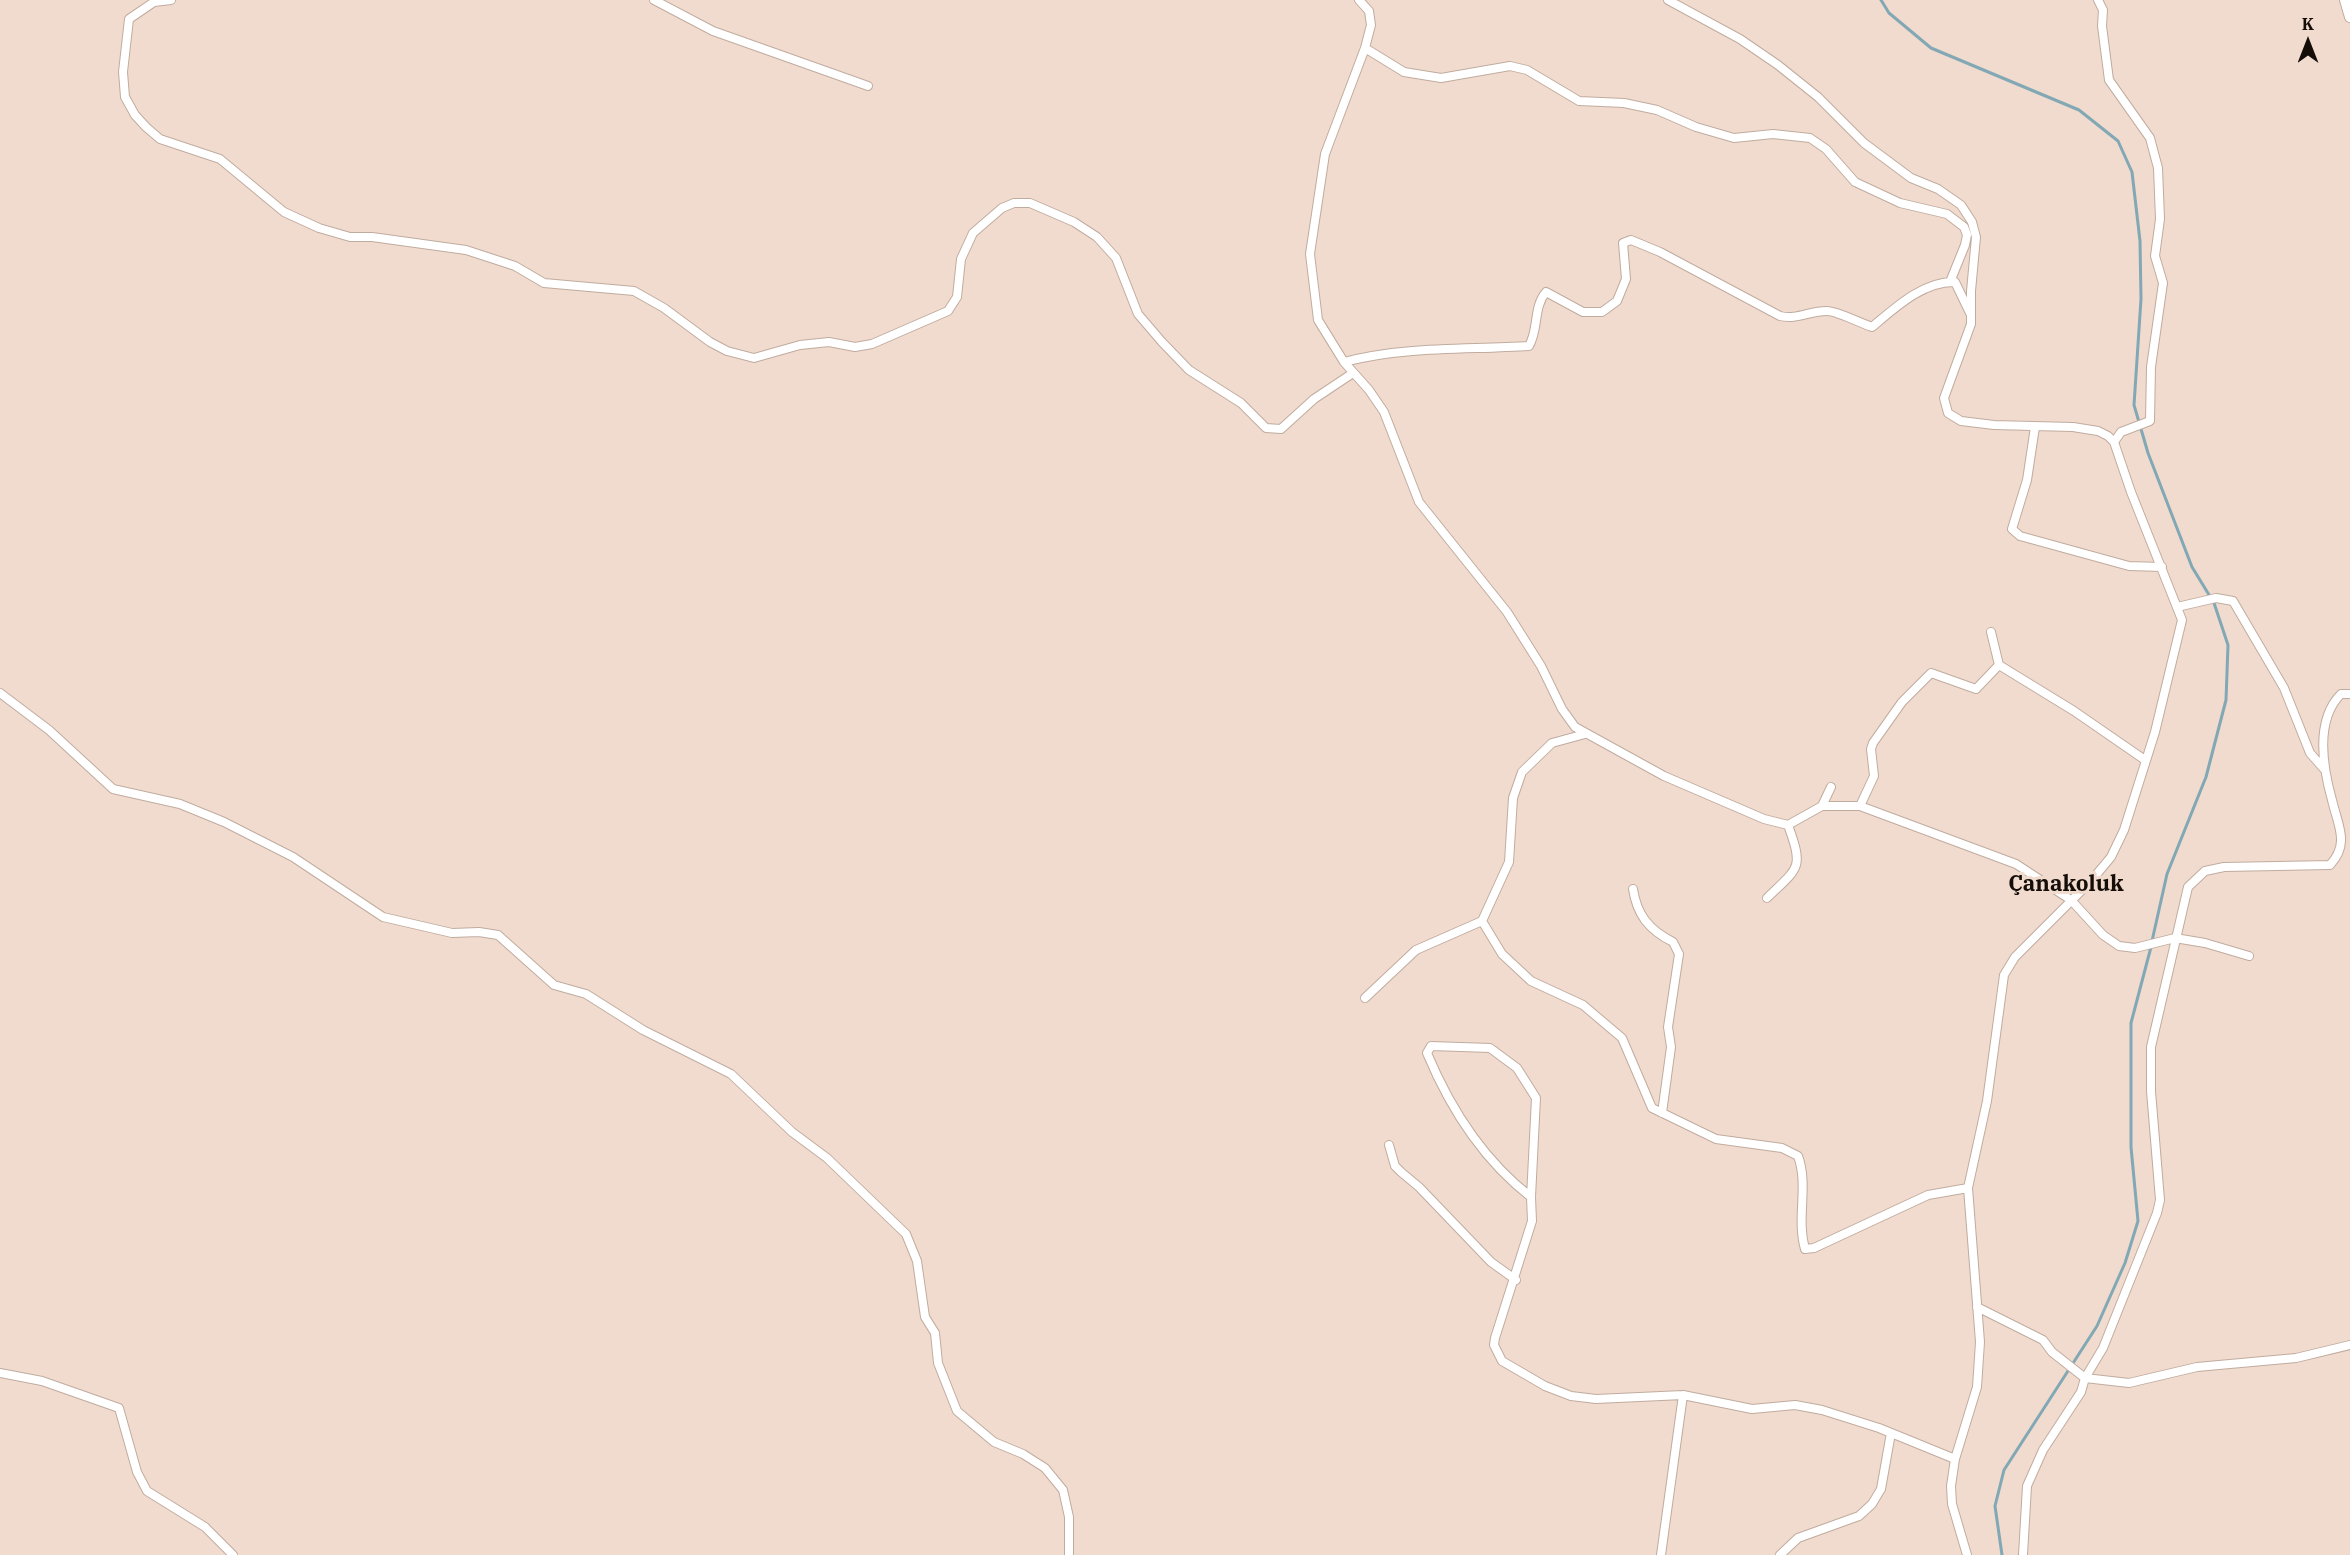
<!DOCTYPE html>
<html>
<head>
<meta charset="utf-8">
<style>
  body { margin:0 }
  #map { position:relative; width:2350px; height:1555px; overflow:hidden; background:#f1dbce; font-family:"IBM Plex Serif",serif }
  canvas { display:block }
  .north { position:absolute; left:2278px; top:12px; width:60px; height:60px; -webkit-text-stroke:4px #f1dbce; paint-order:stroke; rotate:0deg; font-size:16px; font-weight:700; line-height:24px; text-align:center; color:#140d08 }
  .north::after { content:''; display:block; margin:auto; width:21px; height:27px; background:#140d08; clip-path:polygon(50% 0,100% 100%,50% 72%,0 100%) }
</style>
</head>
<body>
<div id="map">
<canvas width="2350" height="1555"></canvas>
<div class="north">K</div>
</div>
<script>
const ctx = document.querySelector('canvas').getContext('2d');
ctx.lineJoin = 'round';
function stroke(path, color, width, dash) {
  ctx.strokeStyle = color;
  ctx.lineWidth = width;
  ctx.lineCap = dash ? 'butt' : 'round';
  ctx.setLineDash(dash || []);
  ctx.stroke(path);
}
function label(font, color, halo, rows, align = 'center') {
  ctx.font = font + ' "IBM Plex Serif",serif';
  ctx.lineWidth = 6;
  ctx.setLineDash([]);
  ctx.textBaseline = 'middle';
  ctx.strokeStyle = halo;
  ctx.fillStyle = color;
  for (const [text, x, y, turn = 0] of rows) {
    ctx.save();
    ctx.translate(x, y);
    ctx.rotate((+turn || 0) * Math.PI / 180);
    ctx.textAlign = isNaN(turn) ? turn : align;
    if (halo) ctx.strokeText(text, 0, 0);
    ctx.fillText(text, 0, 0);
    ctx.restore();
  }
}
const stream = new Path2D(`
  M1881,0L1889,13L1931,48L2079,110L2118,141L2132,172L2140,241L2141,299L2134,405L2148,453L2192,567L2214,603L2228,645L2226,700L2206,777L2167,874L2152,941
  M2002,1555L1995,1506L2004,1470L2097,1326L2125,1263L2138,1221L2131,1147V1023L2151,947`);
const minor = new Path2D(`
  M171,0L154,2L129,19L123,72L125,97L135,115L146,127L160,139L220,159L284,212L319,228L350,237H372L466,250L515,266L544,283L634,291L664,308L710,342L727,351L754,358L800,345L829,342L855,347L872,344L948,311L957,297L961,259L973,233L1002,208L1014,203H1030L1074,222L1097,237L1116,258L1138,314L1162,342L1189,370L1241,403L1266,428L1281,429L1314,399L1353,373
  M654,0L713,31L868,86
  M1359,0L1369,11L1371,25L1365,48L1325,154L1310,254L1318,320L1344,362L1369,390L1384,412L1419,502L1507,612L1541,666L1562,709L1575,727L1664,776L1764,819L1788,825L1822,806H1860L2016,864L2071,900L2103,935L2119,946L2135,948L2175,938L2205,943L2249,956
  M1668,0L1740,39L1778,65L1818,97L1864,143L1911,178L1938,189L1961,205L1972,222L1976,237L1971,291V324L1944,398L1948,413L1961,421L1994,425L2073,427L2098,431L2108,436L2114,442L2131,492L2182,620L2155,732L2124,830L2111,857L2091,881L2015,957L2004,975L1987,1101L1968,1188L1980,1342L1977,1387L1955,1459L1951,1486L1952,1504L1967,1555
  M2098,0L2103,10L2102,26L2109,80L2150,138L2158,168L2160,219L2155,256L2163,283L2151,367L2150,421L2121,432L2114,442
  M1365,48L1404,72L1441,78L1510,66L1527,70L1579,101L1624,103L1657,110L1696,127L1734,138L1773,134L1810,138L1826,149L1855,182L1900,203L1947,214L1964,227L1967,235L1965,245L1950,282
  M1344,362C1405,346 1467,350 1529,346C1539,329 1533,307 1546,292L1583,312H1602L1617,301L1626,279L1623,243L1631,240L1660,252L1780,316C1797,320 1809,311 1827,311C1837,311 1860,323 1872,327C1895,308 1923,281 1955,282L1970,313
  M2035,427L2027,480L2012,529L2020,536L2129,566L2162,567
  M2177,607L2216,598L2233,601L2284,688L2310,753L2325,770
  M1991,632L1999,665
  M0,693L49,730L113,789L180,804L224,822L293,857L383,917L452,933L479,932L498,935L554,985L586,994L643,1030L731,1074L792,1132L827,1158L906,1234L917,1261L925,1317L935,1333L938,1363L957,1411L994,1442L1023,1454L1045,1468L1063,1490L1069,1517V1555
  M1822,806L1831,787
  M1860,806L1874,776L1871,749L1873,743L1902,702L1931,673L1976,689L1999,665L2074,711L2145,760
  M1633,889C1637,915 1649,930 1673,942L1679,954L1668,1027L1671,1047L1662,1113
  M1767,898C1799,867 1804,869 1788,825
  M1482,921L1502,954L1531,981L1583,1005L1622,1038L1652,1108L1716,1139L1782,1148L1798,1156C1809,1186 1796,1218 1805,1249L1814,1248L1928,1195L1968,1188
  M1365,998L1416,950L1482,921L1509,862L1513,798L1522,772L1552,743L1585,734
  M1389,1145L1395,1166L1401,1172L1419,1187L1491,1262L1516,1280
  M1531,1197C1483,1160 1450,1108 1427,1053L1431,1046L1490,1048L1517,1068L1536,1098L1531,1197L1532,1221L1495,1338L1494,1345L1502,1361L1545,1386L1571,1396L1596,1399L1683,1395L1752,1409L1795,1405L1822,1410L1879,1428L1955,1459
  M1977,1307L2043,1340L2052,1352L2085,1378L2129,1383L2197,1367L2296,1358L2350,1345
  M0,1373L42,1381L119,1408L137,1472L147,1491L205,1527L233,1555
  M1661,1555L1683,1395
  M1780,1555L1798,1538L1859,1516L1872,1504L1881,1489L1891,1433
  M2023,1555L2027,1486L2043,1450L2081,1392L2085,1378L2103,1348L2157,1213L2160,1200L2151,1091V1047L2188,887L2205,871L2224,867L2330,865C2350,843 2338,826 2332,800C2323,768 2315,720 2341,694H2350`);
const tertiary = new Path2D(`
  M2345,0L2350,17`);
const quarterNames = [
  ["Çanakoluk",2066,885]
];
stroke(stream, '#81a8b4', 3);
stroke(minor, '#c0ac9f', 10);
stroke(tertiary, '#c0ac9f', 12);
stroke(minor, '#fff', 8);
stroke(tertiary, '#fff', 10);
label('bold 22px', '#140d08', '#f1dbce', quarterNames);
</script>
</body>
</html>
